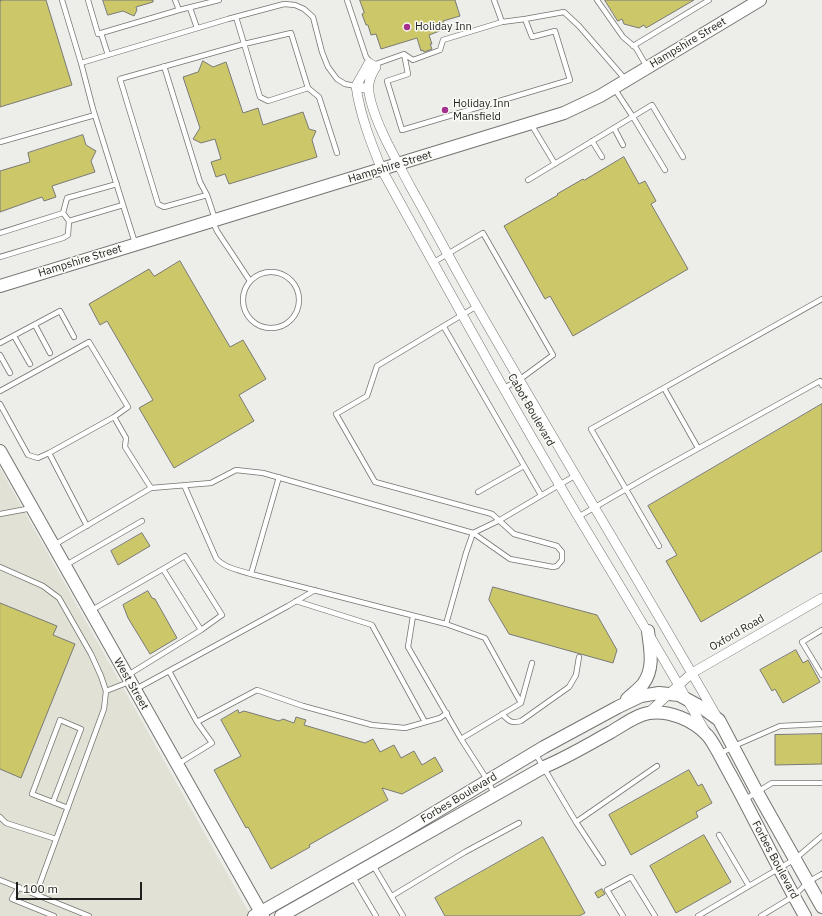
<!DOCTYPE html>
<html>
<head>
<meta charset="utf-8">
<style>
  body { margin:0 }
  #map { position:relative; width:822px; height:916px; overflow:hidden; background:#edede9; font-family:"IBM Plex Sans",sans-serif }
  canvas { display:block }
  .scale { position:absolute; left:16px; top:882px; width:126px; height:18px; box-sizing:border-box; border:2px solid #1f1f1d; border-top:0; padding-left:5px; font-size:12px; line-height:14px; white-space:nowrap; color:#1f1f1d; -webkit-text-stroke:3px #fafaf6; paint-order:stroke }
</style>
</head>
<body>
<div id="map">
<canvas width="822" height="916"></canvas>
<div class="scale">100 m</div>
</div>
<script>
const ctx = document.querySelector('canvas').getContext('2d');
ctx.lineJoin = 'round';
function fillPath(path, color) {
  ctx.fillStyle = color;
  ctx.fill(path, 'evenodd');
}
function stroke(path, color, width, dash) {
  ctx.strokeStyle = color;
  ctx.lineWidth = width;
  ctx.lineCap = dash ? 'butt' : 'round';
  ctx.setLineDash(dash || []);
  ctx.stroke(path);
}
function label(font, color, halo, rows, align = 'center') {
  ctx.font = font + ' "IBM Plex Sans",sans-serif';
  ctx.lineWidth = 3;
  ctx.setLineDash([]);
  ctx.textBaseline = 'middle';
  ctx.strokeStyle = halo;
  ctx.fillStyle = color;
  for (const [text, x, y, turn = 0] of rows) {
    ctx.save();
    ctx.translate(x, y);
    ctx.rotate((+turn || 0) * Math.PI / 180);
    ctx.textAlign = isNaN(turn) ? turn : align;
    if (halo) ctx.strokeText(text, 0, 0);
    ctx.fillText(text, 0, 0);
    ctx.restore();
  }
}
const built = new Path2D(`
  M0,468L251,916H0Z`);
const building = new Path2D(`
  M4,0H46L72,85L0,107V1Z
  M103,0H153V2L136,7L137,10L134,16L123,11L108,15Z
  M360,0H455L460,16L443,21L445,29L429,35L432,44H430L432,49L424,52L423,50L421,51L417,38L381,49L376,34L371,35L368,25H366L362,14L364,13Z
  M605,0H694L646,28L644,25L639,28L624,24L622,19L618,21Z
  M203,61L213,67L226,62L243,113L258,108L263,125L303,112L309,129L316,131L312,140L317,157L229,184L225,174L216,177L211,162L221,159L215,139L201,143L193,139L200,128L183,77L198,72Z
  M83,135L86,145L96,151L91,161L95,172L52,186L56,197L44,201L42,197L0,212V171L30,162L28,153Z
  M624,157L639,184L645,181L656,201L651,204L688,269L573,336L550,296L545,299L504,226L558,195L557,194L583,179L584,180Z
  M180,261L230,347L243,340L266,379L239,395L254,421L174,468L139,408L153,400L107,321L100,325L89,304L149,269L154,276Z
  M822,404V551L701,622L666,561L677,555L648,506Z
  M142,533L150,546L118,565L111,551Z
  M493,587L597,615L617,650L613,663L509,634L489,600Z
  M148,591L152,598L155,599L177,638L150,654L128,618L123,605Z
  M0,603L57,626L53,635L75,644L21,778L0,769Z
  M796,650L803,663L808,660L820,682L783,703L775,689L772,691L760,670Z
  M238,710L239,713L244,711L279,721L283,719L294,723L296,717L306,720L304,725L365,743L373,739L380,752L394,745L401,758L414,751L422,765L435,757L443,771L402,794L382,788L388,800L309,845L310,847L271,869L248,827L246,828L214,770L241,756L221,720Z
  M822,734V764L775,765V735Z
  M689,770L698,786L702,784L712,803L696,812L698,817L631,855L609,815Z
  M704,835L731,882L676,913L650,866Z
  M543,837L585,913L579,916H445L435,898Z
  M602,889L605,894L598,898L595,893Z`);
const service = new Path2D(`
  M62,0L81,63L93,109L135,243
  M88,0L98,34L179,10L219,0
  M175,0L179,10
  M347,0L366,57L373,65L404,54L413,60L440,50L443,40L502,22L525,19L564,12L579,26L625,79
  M494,0L502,22
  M597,0L623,37L636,48L647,67
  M190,8L197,28
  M236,17L260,97L268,101L308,88L319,97L337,153
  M101,33L108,55
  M633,46L709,0
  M404,54L408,74L387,81L402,130L570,80L555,31L532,37L525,19
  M81,63L228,19L284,4L295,5L304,9L313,17L322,52L328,67L337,79L345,84L356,86
  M164,66L200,182L207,195
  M614,88L633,117L665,170
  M531,124L555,164
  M614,128L623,145
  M592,141L602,157
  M0,142L95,115
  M528,180L652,105L683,157
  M63,213L67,198L117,184
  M215,219L207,195L164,207L158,204L120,79L244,44L291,33L308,88
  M213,222L217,231L250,281
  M0,233L63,213L69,221L123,205
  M0,257L63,238L68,235L69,221
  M434,262L483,233L553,355L519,380L504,388
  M243 300a28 28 0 1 1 56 0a28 28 0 1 1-56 0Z
  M477,306L377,366L367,396L336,414L375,482L492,514L514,534L557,546L562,552V560L557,566L553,567L510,559L473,533L466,553L446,624L485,638L521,703L461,739L488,781L494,794
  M35,325L50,353
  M444,327L541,495
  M14,336L30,364
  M0,343L60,311L74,337
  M0,355L10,373
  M664,388L698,448
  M0,391L89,342L128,407L114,417L126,438L125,447L151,488L54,545
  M0,404L28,455L38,458L49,453L87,526
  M49,453L114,417
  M279,477L251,574L446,624
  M184,485L216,558C224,568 239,570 251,574
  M151,488L211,483L236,470L263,473L473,533L500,520L576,475
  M478,492L524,466
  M0,514L32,508
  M578,517L654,473L820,381L822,385
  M659,546L591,429L822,299
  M66,565L142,521
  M0,567L43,586L59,598L91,654L101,676L106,691
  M163,569L185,556L222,615L201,630
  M296,601L372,625L425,722
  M92,610L163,569L201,630L128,675
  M413,616L408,647L461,739
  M822,630L802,642L822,675
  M169,671L197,722L257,690L303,706L372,725L405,728L440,718L447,713
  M136,689L288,606L315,590
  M521,703L532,663
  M502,714C509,721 511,724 521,721L569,687L576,675L579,657
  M535,753L576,822L603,863
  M720,754L734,746L780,726L822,724
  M178,764L212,743L197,722
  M744,800L772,783H822
  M53,802L81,729L60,720L32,794L68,808
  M0,817L6,823L56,839
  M576,822L657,766
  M719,835L749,886
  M373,865L403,916
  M353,877L376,916
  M0,880L89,916
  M19,887L12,899L54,916
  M36,894L104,709L106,691L129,682
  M392,896L465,852L519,823
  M623,916L607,890L631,877L655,916
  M698,916L795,859L822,836
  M761,916L794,896L808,882L822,874`);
const minor = new Path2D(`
  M356,86C360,115 371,143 382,170C446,286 511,404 579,518C622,589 665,660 705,731
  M368,89L356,86L369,63L376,67C368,79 367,88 371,102C379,131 396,159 410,186C431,223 451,261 472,298C552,438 637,577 717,717
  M648,713L692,673L822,598`);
const tertiary = new Path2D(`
  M0,286L564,113L600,96L760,0
  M0,451L263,916
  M627,699C632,694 639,689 643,684C655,668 650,649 648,631
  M254,916L399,834L544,747L618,707L641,696L659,693L679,695L701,707L719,720L757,792L822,907
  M281,916L544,767C568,757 589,744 611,732C623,725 636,715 649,713C669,710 693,720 707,735C714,742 724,764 730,774C756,821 778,869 805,916`);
const markers = [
  [407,27,4,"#a4328d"],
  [445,110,4,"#a4328d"]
];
const poiNames = [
  ["Holiday Inn",415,27],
  ["Holiday Inn",453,104],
  ["Mansfield",453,117]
];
const streetNames = [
  ["Hampshire Street",688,43,-31],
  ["Hampshire Street",390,167,-17],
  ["Hampshire Street",80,261,-17],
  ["Cabot Boulevard",531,410,60],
  ["Oxford Road",737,633,-30],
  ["West Street",131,684,60],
  ["Forbes Boulevard",459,798,-31],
  ["Forbes Boulevard",775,860,62]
];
fillPath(built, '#e1e1d6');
fillPath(building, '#ccc86a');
stroke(building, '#797976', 1);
stroke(service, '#747471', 6);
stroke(minor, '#747471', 10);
stroke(tertiary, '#747471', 14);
stroke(service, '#fff', 4.5);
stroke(minor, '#fff', 9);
stroke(tertiary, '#fff', 12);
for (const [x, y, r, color] of markers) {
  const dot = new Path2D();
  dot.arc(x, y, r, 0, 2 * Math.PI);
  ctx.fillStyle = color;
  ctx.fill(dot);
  stroke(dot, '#fafaf6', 1.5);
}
label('11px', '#1f1f1d', '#fafaf6', poiNames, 'left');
label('11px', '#1f1f1d', '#fafaf6', streetNames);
</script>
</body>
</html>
